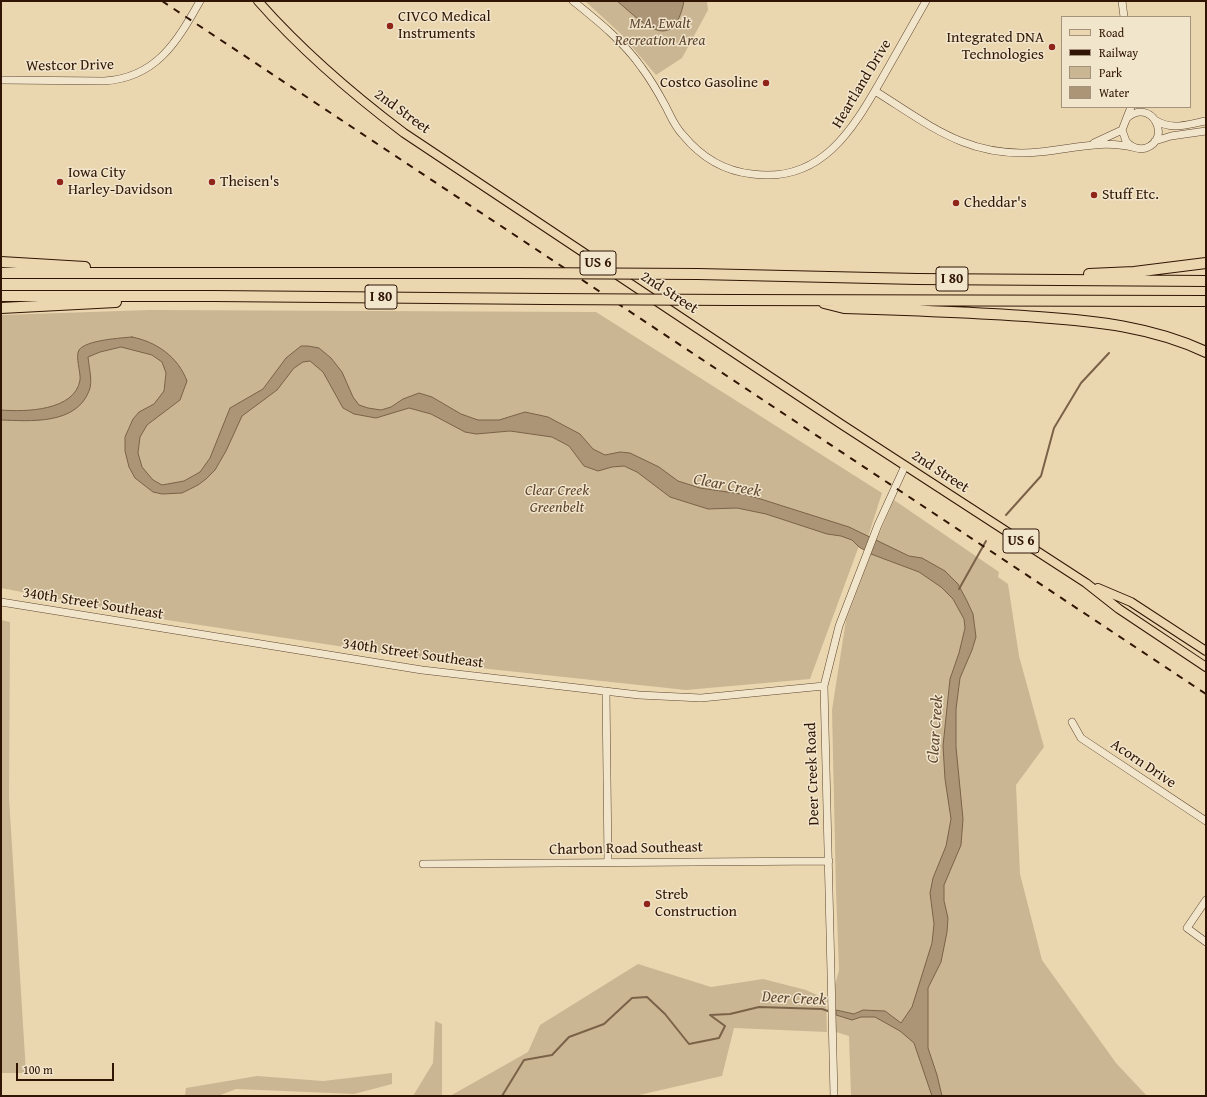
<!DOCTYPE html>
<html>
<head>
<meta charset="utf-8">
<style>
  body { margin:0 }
  #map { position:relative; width:1207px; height:1097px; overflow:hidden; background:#ead7b0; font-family:"Gentium Book Plus",serif }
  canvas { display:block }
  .frame { position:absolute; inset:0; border:2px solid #311504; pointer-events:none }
  .legend { position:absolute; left:1061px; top:16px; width:130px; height:92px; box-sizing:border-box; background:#f1e5cc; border:1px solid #a4927c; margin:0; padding:5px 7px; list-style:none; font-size:12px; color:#311504 }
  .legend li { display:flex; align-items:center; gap:8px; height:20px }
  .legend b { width:20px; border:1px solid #a4927c }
  .scale { position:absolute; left:16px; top:1063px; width:98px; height:18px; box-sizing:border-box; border:2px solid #311504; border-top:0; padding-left:5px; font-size:12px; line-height:14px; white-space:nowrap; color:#311504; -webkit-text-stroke:3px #f1e5cc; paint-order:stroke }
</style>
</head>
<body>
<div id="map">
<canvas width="1207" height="1097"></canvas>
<div class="frame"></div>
<ul class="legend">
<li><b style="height:5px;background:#ead7b0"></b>Road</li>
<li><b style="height:5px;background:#311504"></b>Railway</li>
<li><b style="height:11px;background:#cbb693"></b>Park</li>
<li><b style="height:11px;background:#ab9576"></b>Water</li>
</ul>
<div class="scale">100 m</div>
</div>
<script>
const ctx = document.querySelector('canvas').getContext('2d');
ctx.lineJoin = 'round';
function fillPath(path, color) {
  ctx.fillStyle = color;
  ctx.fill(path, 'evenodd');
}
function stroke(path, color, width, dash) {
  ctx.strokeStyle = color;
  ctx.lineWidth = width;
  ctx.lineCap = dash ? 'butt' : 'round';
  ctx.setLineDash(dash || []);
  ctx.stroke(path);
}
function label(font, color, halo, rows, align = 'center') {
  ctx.font = font + ' "Gentium Book Plus",serif';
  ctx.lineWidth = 3;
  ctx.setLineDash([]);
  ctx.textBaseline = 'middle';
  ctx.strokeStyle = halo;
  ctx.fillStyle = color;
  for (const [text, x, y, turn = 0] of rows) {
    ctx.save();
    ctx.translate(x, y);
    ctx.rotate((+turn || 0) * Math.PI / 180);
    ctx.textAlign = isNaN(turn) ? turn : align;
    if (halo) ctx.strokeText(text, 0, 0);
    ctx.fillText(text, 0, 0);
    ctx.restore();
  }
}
const green = new Path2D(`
  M585,1H707L708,10L682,58L656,75L621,34Z
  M150,310L596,312L882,493L868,537L863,535L810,679L686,690L489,669L167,620L1,588V315Z
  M894,500L999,572L998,577L1008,584L1019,656L1044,747L1016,785L1020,874L1042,960L1116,1063L1147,1096H851L849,1036L836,1032V1015L844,1018L848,1013L836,1010L835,985L839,970L836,890L832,710L846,620L871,554L878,556L882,544L876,541Z
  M1,620L10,622L9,798L26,1073H1Z
  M638,964L711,987L763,979L806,990L826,999L827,1032L734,1028L722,1076L635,1096H450L528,1052L540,1025Z
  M435,1021L442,1024V1096H413L433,1063Z
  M392,1073V1084L354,1094L236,1089L218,1096H185L186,1088L257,1076L323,1081Z`);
const water = new Path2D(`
  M617,1H684C673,57 641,21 617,1Z
  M132,337C157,342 178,357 187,381L180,400L147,425L140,437L138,453L142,467L153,480L162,485L184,481L200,472L210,458L230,408L263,389L286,358L301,346H308L319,348L331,358L342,372L353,397L359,405L368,408L381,410L391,407L403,399L419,393L432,397L461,414L478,420H499L525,412L548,417L580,434L593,449L605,455L620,452L630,453L659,467L678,481L700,488L748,495L849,527L909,556L922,558L945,571L958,584L967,601L973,614L976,637L972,650L960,678L956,709V747L963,819L961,845L944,885V901L948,918L947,932L941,962L928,988V1048L937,1075L942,1096H932L914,1043L900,1031L875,1017H861L852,1020L836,1015V1010L854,1014L863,1010L885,1011L901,1023L912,1007L932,943L934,924L930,893L933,878L946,846L951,819L945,779L943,746L950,679L959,653L965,628L964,619L953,599L941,587L919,572L871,554L859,547L852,540L841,536L827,534L766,514L737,508L708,509L670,497L637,472L624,466L612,467L598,471L584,466L569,446L552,437L510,431L476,434L465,432L431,414L409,408L376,418L354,414L343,408L323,372L310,361L303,362L294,368L277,390L242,416L226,451L215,470L206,479L198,485L182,493L162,494L153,492L135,478L129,467L125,451V437L133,419L139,412L154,404L164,391L166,373L162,362L152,355L121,347L100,352L88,357C89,368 93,382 89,391C76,425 30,421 1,420V410C25,412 75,411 80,380C81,372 75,357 79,350C86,340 121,338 132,337Z`);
const stream = new Path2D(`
  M1006,515L1041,476L1054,428L1081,383L1109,353
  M959,589L986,541
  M502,1096L524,1060L552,1055L569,1037L604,1024L632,998L647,997L665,1014L689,1044L719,1038L725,1026L710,1015L730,1014L759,1007L822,1009L831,1012`);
const minor = new Path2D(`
  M573,1C598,21 624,42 642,68C651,80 659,94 666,107C671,117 675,127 683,135C701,157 724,171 752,174C823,184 854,127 884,75C898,50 912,26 926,1
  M1122,1L1124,17
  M1,80L104,81C156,78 177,42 200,1
  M875,91C931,126 969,159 1039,152C1074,149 1101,139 1136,148
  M1127,118C1151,97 1173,138 1146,148C1138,150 1131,147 1126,141L1122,130L1131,107
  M1155,120C1172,131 1188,124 1206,121
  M1155,141L1171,136L1206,131
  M1094,143L1122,130
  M1,602L422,670L639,695L701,698L824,686
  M606,691L608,863
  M1072,722L1081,738L1206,821
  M423,864L829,861
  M1206,900L1187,928L1206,942
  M834,1096L824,686L839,626L878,525L905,466`);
const major = new Path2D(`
  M258,1C302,51 351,93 404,133L841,424L1086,583L1119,609L1206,667
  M1098,588L1131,602L1206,651`);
const highway = new Path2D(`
  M1,262L85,267
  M1,273H516
  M698,274L917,279L1206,281
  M1089,274L1134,272L1206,263
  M1,296H214L547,299
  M732,300L1206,301
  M824,303L844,308C909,310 974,312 1038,317C1096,321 1153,327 1206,352
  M1,308L116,302`);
const rail = new Path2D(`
  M162,1L1206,694`);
const highwayBridge = new Path2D(`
  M516,273L698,274
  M547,299L732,300`);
const markers = [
  [390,26,4,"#8f2418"],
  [1052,47,4,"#8f2418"],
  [766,83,4,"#8f2418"],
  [60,182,4,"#8f2418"],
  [212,182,4,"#8f2418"],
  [1094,195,4,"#8f2418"],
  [956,203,4,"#8f2418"],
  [647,904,4,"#8f2418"]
];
const shields = [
  [598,263,36],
  [952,279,32],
  [381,297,32],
  [1021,541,36]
];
const shieldNames = [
  ["US 6",598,263],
  ["I 80",952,279],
  ["I 80",381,297],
  ["US 6",1021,541]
];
const poiNames = [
  ["CIVCO Medical",398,17],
  ["Instruments",398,34],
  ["Integrated DNA",1044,38,"right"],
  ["Technologies",1044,55,"right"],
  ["Costco Gasoline",758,83,"right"],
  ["Iowa City",68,173],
  ["Harley-Davidson",68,190],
  ["Theisen's",220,182],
  ["Stuff Etc.",1102,195],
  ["Cheddar's",964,203],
  ["Streb",655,895],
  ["Construction",655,912]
];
const parkNames = [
  ["M.A. Ewalt",660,24],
  ["Recreation Area",660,41],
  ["Clear Creek",557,491],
  ["Greenbelt",557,508]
];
const streetNames = [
  ["Westcor Drive",70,66,-1],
  ["Heartland Drive",862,84,-59],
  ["2nd Street",402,112,36],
  ["2nd Street",669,293,33],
  ["2nd Street",940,472,33],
  ["340th Street Southeast",93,604,9],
  ["340th Street Southeast",413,654,8],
  ["Acorn Drive",1143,764,34],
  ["Deer Creek Road",813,774,-92],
  ["Charbon Road Southeast",626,849,-1]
];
const waterNames = [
  ["Clear Creek",727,486,11],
  ["Clear Creek",936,729,-86],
  ["Deer Creek",794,999,3]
];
fillPath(green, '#cbb693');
fillPath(water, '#ab9576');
stroke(water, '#7a6248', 1);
stroke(stream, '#7a6248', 2);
stroke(minor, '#5f462f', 8);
stroke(major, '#311504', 10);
stroke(highway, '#311504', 12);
stroke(minor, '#f1e5cc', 7);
stroke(major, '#ead7b0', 8);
stroke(highway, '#ead7b0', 10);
stroke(rail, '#311504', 2, [7, 7]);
stroke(highwayBridge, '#311504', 12, []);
stroke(highwayBridge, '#ead7b0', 10);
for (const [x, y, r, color] of markers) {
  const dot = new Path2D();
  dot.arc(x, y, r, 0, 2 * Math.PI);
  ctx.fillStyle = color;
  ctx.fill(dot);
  stroke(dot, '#f1e5cc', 1.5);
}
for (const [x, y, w] of shields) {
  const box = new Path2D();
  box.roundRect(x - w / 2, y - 12, w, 24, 3);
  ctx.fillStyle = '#f1e5cc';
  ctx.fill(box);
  stroke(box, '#311504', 1);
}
label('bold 14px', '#311504', null, shieldNames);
label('15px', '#311504', '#f1e5cc', poiNames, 'left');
label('italic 15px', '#5f452f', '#f1e5cc', parkNames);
label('15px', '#311504', '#f1e5cc', streetNames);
label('italic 16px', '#624832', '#f1e5cc', waterNames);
</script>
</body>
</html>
